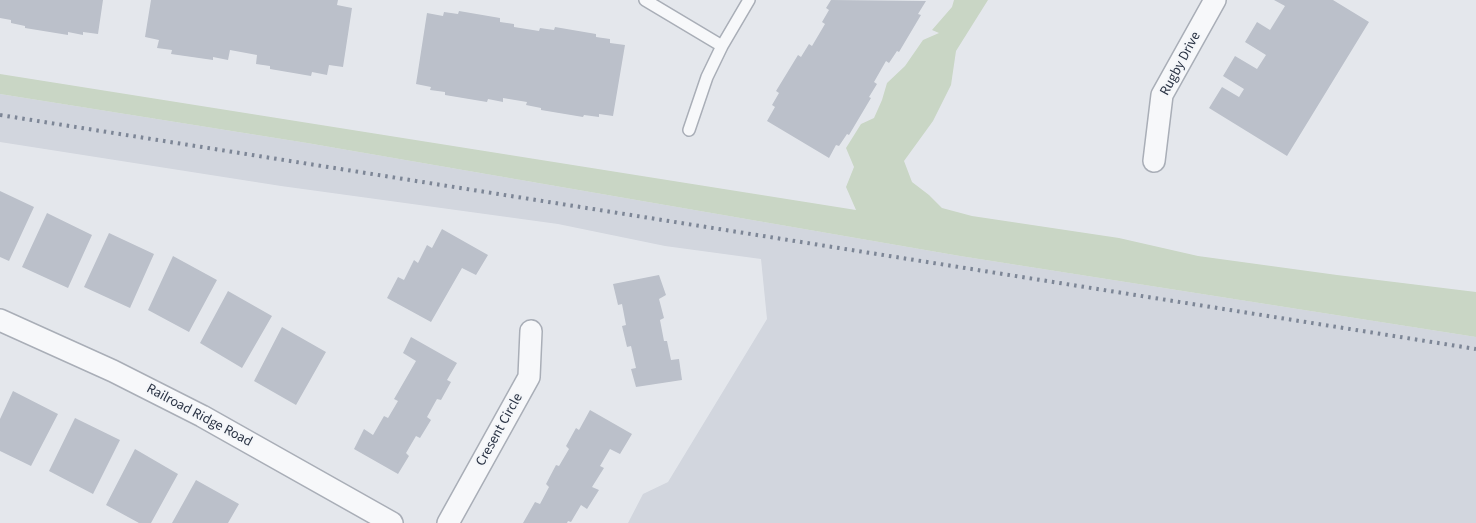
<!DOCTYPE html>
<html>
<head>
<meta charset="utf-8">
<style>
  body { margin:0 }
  canvas { display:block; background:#e4e7ec }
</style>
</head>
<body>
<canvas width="1476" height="523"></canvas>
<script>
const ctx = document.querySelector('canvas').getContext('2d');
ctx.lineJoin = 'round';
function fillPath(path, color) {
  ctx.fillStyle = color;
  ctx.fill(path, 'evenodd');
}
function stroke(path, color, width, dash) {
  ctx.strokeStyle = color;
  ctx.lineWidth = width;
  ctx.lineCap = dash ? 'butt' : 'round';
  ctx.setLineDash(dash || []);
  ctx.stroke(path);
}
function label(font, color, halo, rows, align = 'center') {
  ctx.font = font + ' "Source Sans 3",sans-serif';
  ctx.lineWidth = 4;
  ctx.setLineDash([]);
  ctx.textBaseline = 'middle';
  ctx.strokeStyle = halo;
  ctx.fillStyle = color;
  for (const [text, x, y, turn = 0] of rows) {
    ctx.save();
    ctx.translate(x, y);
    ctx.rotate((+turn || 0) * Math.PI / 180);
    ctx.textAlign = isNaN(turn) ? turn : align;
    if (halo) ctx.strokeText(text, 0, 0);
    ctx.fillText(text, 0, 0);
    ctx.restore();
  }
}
const built = new Path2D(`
  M0,94L307,143L960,256L1476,337V523H628L643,494L668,482L767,319L761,259L665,246L558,224L281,186L0,142Z`);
const green = new Path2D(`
  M954,0H988L956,51L951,85L933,121L904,161L912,182L929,195L942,208L972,216L1119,238L1198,256L1337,275L1476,292V337L960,256L307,143L0,94V74L856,210L846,187L854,167L846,148L861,124L874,118L882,100L887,83L905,66L923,40L939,33L932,30L952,7Z`);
const building = new Path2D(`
  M0,0H103L98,34L83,32V35L68,32V35L25,28V26L11,23V20L0,18Z
  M151,0H338L337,5L352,8L343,67L329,65L327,75L312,72L311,76L270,69V66L256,64L257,55L230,50L228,60L213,57V60L171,54L172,50L157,48L159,40L145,37Z
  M831,0L926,1L918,14L921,15L899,52L897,51L889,63L886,61L874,82L877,84L869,97L871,98L849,135L847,134L839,146L836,145L829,158L767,121L775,107L772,105L779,93L776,91L798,55L801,57L809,44L812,46L825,24L822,22L829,10L826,8Z
  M1274,0H1333L1369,22L1287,156L1209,108L1222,87L1239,97L1244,89L1223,76L1235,56L1257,69L1266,55L1245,42L1257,22L1270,30L1285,6Z
  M459,11L500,18V22L514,24V27L539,31L540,28L554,30L555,27L596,34V37L610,39V43L625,45L613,116L599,114V117L584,115L583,117L541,110V108L526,105L527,102L503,98V102L488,99L487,102L445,95V92L430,90L431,87L416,84L427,13L443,16L444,12L458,14Z
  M0,191L34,207L9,261L0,257Z
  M47,213L92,235L68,288L22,267Z
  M442,229L488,255L476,275L462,268L431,322L387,298L398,277L404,280L414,260L418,263L427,245L432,248Z
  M109,233L154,254L130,308L84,287Z
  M173,256L217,280L189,332L148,310Z
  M659,275L666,295L659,299L664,318L660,320L664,341H667L671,360L679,359L682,380L636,387L631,369L636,368L631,346L627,347L622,326L626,325L622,304L618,305L613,284Z
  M228,291L272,316L242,368L200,343Z
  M282,327L326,352L296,405L254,381Z
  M411,337L457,363L447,380L451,382L441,400L437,399L427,417L431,420L420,438L416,436L406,453L409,456L398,474L354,449L364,429L373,435L384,416L388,418L398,401L394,399L416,361L403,353Z
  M13,391L58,414L31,466L0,451V419Z
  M590,410L632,434L620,454L610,449L600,466L604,468L592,487L599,490L587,509L581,505L571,522L568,521L567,523H523L535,502L540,504L549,487L546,484L556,465L559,466L569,449L566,446L576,428L579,430Z
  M75,418L120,440L93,494L49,471Z
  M135,449L178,474L151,523H139L106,505Z
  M196,480L239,504L228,523H172Z`);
const service = new Path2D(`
  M645,0L722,46
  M689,130L707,77L722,46L749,0`);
const minor = new Path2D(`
  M1154,161L1162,95L1215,0
  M0,320L113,371L202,416L392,523
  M448,523L529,377L531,331`);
const rail = new Path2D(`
  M0,115L1476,349`);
const streetNames = [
  ["Rugby Drive",1181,64,-62],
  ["Railroad Ridge Road",199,416,28],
  ["Cresent Circle",500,430,-61]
];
fillPath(built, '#d2d6de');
fillPath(green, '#c9d6c5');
fillPath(building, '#bbc0ca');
stroke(service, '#a9aeb7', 14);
stroke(minor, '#a9aeb7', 24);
stroke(service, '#f7f8fa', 11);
stroke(minor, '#f7f8fa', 21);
stroke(rail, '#7d8696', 4, [2.5, 5]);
label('14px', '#2b3445', '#f4f6f9', streetNames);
</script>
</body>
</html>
